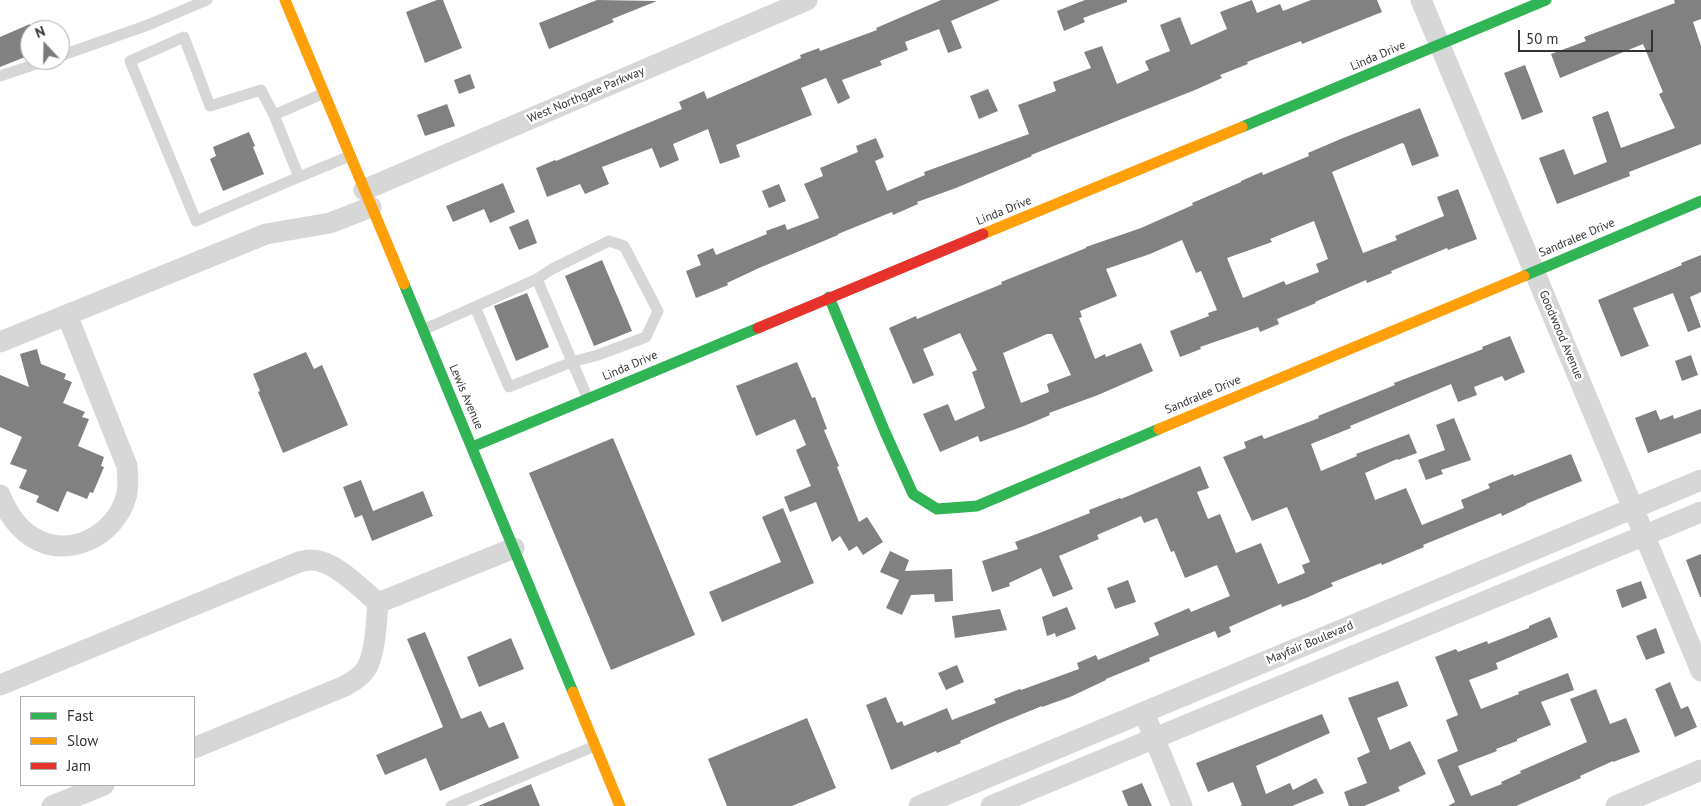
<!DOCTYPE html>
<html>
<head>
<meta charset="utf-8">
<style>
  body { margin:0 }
  #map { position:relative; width:1701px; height:806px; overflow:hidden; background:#fff; font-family:"PT Sans",sans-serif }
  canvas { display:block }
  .legend { position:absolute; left:20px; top:696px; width:175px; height:90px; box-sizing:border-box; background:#fff; border:1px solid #adadad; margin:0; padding:6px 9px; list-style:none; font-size:15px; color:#333 }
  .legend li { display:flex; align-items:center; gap:10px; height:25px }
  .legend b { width:25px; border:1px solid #adadad }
  .north { position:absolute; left:20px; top:20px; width:50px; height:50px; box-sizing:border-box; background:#fff; border:1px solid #adadad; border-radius:50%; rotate:339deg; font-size:14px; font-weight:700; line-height:20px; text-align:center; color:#333 }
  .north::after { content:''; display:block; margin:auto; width:18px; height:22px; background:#7a7a7a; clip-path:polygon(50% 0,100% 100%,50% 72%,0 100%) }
  .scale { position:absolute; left:1518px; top:30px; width:135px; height:22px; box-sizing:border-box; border:2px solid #333; border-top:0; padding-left:6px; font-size:15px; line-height:18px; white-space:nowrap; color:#333; -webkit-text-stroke:4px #fff; paint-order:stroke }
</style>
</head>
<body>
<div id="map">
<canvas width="1701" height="806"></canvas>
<ul class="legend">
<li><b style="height:6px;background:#30b455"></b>Fast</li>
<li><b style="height:6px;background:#ff9f0a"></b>Slow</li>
<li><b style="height:6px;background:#e5322d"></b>Jam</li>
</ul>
<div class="north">N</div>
<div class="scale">50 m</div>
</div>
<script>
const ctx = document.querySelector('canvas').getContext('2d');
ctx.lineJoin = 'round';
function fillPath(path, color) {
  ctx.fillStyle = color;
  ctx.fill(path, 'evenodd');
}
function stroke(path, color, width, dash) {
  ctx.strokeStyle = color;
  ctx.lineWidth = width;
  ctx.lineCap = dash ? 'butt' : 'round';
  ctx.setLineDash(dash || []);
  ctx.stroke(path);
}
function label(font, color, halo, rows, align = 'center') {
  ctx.font = font + ' "PT Sans",sans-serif';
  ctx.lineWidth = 5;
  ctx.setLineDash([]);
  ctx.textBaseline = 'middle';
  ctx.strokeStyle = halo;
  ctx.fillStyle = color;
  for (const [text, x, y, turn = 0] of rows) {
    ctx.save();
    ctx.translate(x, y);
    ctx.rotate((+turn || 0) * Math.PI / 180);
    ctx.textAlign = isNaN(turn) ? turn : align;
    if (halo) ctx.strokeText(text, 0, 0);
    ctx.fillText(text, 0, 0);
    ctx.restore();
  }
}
const building = new Path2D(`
  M437,0H443L462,48L425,63L406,12Z
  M597,0L657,1L612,19L614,22L549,49L539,23Z
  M941,0H1000L951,21L962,48L948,53L939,29L905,42L908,50L880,61L882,65L842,80L850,98L838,104L826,78L801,88L812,115L736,145L740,157L720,164L708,129L673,144L679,160L660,168L652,148L602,167L609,184L585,194L580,184L547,197L536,168L555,160L556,161L682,109L679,102L704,91L707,99L801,58L800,55L819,48L820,51L877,30L876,28Z
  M1085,0H1127V2L1083,18L1085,22L1064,31L1057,11Z
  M1252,0L1257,13L1280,4L1283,11L1311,0H1377L1382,12L1302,44L1301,41L1247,62L1248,64L1220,75L1222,78L1195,90L1031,155L1032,156L956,188L917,202L918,204L893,215L892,212L838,234V235L759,268L727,283L728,285L696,298L686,271L701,265L697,255L713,248L716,255L767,234L766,231L785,224L787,230L819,218L804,184L823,176L820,168L858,152L856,146L876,138L884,157L875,161L887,191L925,175L924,172L1029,134L1018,105L1056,91L1053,82L1091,68L1084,52L1102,46L1117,84L1149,70L1145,61L1170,51L1160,25L1180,17L1191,45L1227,29L1220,12Z
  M1674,0H1701V19L1693,22L1701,46V144L1629,172L1630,176L1557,204L1539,158L1564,149L1574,175L1607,162L1592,117L1608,111L1621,148L1675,128L1659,94L1663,92L1643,44L1560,78L1551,54L1586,41L1584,37L1675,3Z
  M30,24V55L0,67V37Z
  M1525,65L1543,112L1522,120L1504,73Z
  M470,74L475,88L459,94L454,80Z
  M988,89L998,111L979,119L970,96Z
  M447,104L455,126L425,136L417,115Z
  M1420,108L1439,156L1412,166L1404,144L1402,143L1332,172L1363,253L1397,240L1395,236L1444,216L1437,197L1458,189L1477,239L1448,250L1447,248L1391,271L1392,273L1367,283L1366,280L1315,302L1316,303L1277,319L1279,324L1260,332L1258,327L1200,347L1201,349L1180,357L1170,331L1209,316L1208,313L1217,310L1201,271L1196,273L1182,240L1150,254L1106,269L1117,296L1080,311L1082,317L1079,318L1095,359L1105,354L1106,357L1141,343L1153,371L1098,395L1049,413L1050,415L1024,426L980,442L978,436L940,452L923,414L948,404L955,421L985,408L972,372L977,370L960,333L923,349L934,375L913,384L889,328L916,316L917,319L948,306L1002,284L1001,282L1086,248V247L1141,228L1193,205L1192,203L1241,182V181L1262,172L1263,175L1309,156L1308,153L1343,138ZM1314,221L1328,259L1316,264L1319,272L1286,285L1284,281L1243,298L1227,258L1272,242L1270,239ZM1047,334H1052L1071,375L1047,384L1049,392L1021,403L1003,353Z
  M249,132L255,146L253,147L264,174L223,191L210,159L216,156L213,147Z
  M503,183L515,212L490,223L484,209L453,222L446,206Z
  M779,184L786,201L769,208L762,191Z
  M528,219L537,243L519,250L509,227Z
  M1701,255V292L1690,297L1701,327L1688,332L1673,293L1633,308L1649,346L1621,357L1598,300L1682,265L1681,263Z
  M602,260L632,331L594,346L565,276Z
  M527,293L549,347L516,361L494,306Z
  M1510,336L1525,372L1505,381L1502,376L1474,387L1477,395L1458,402L1451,384L1350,426L1351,428L1311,444L1321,471L1357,456L1356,454L1409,434L1417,453L1398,460L1397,459L1365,473L1375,500L1406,488L1422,525L1464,508L1461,500L1490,488L1488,484L1513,474L1514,476L1571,454L1582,481L1526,504V505L1502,516L1501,513L1423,545L1424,547L1382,565L1381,563L1331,583L1333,586L1306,598L1282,607L1281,604L1229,627L1231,632L1218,638L1215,631L1149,658L1150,661L1106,679V680L1070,697L1042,707V706L998,724L960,741L961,743L937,753L936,751L891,770L866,705L886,697L897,723L902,721L904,726L947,708L952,720L996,703L994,699L1020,689L1021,690L1079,669L1077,663L1096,655L1098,660L1159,635L1154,623L1189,608L1191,612L1230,596L1217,565L1185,578L1174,551L1171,552L1157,518L1144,523L1141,516L1097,535L1099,539L1059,556L1073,589L1053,597L1041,568L1009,583L1010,586L992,592L982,561L1018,549L1015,542L1042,532L1090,513L1089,510L1120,498L1121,499L1200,466L1209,488L1197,492L1208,519L1220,514L1236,553L1261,543L1278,584L1305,573L1302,565L1310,562L1287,507L1252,521L1223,457L1246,448L1244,442L1262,435L1264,439L1319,418L1318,416L1395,385L1394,383L1483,349L1482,347Z
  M37,349L41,364L66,374L64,379L72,382L63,403L85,412L82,417L89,419L78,446L104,457L101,466L104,467L93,493L90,492L87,499L67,491L58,512L36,502L39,496L19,488L27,470L10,464L22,437L0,427V375L29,387L20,354Z
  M306,352L314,369L322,365L348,425L283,453L258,392L260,391L253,374Z
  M1691,355L1698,375L1682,381L1675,361Z
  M797,362L812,398L815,397L827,429L824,430L839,466L837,467L859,522L867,517L883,542L863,555L857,546L849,551L840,536L832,542L816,502L790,512L784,497L811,486L796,450L806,445L795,419L756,436L736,386Z
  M1701,409V433L1648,453L1635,418L1656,410L1660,420L1673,415L1674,419Z
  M1454,418L1471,460L1441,470L1443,474L1426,480L1418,460L1445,450L1436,425Z
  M613,438L695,635L611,670L529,473Z
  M361,480L373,511L423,491L433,516L372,541L362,515L355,518L343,487Z
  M783,508L814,583L722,622L709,592L781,562L762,517Z
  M890,551L909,560L905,571L952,569L953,601L935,602L934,594L911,595L902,615L886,608L899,580L880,572Z
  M1701,554V597H1700L1686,560Z
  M1128,580L1136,602L1115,609L1107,588Z
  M1641,581L1647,598L1622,608L1616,590Z
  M1067,607L1076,629L1056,637L1055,633L1047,636L1042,617Z
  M1000,609L1007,630L955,638L952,616Z
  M1550,617L1558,637L1496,663L1498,669L1469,680L1481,709L1519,694L1518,692L1568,673L1574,690L1541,702L1551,725L1517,739V741L1496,749L1497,751L1458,766L1471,796L1502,784L1501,782L1521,773L1520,771L1587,742L1570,699L1596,689L1610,724L1626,718L1640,752L1613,762V761L1580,776L1581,778L1516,806H1448L1455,802L1437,760L1458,751L1446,720L1458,715L1435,657L1456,649L1458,652L1487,641L1488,644L1529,628V626Z
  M1656,628L1665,653L1646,660L1636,636Z
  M425,632L461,719L481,711L489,728L504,722L519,758L440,791L426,758L385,775L376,755L443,727L407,639Z
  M511,638L524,669L479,687L467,657Z
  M957,665L964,682L946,690L938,673Z
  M1398,681L1408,706L1377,718L1390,750L1410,741L1426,774L1398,787L1400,791L1364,806H1349L1344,792L1367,783L1357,758L1370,752L1348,698Z
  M1670,682L1681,709L1688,706L1697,727L1675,737L1655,689Z
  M1322,714L1330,733L1256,766L1266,794L1290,783L1293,790L1316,778L1324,793L1292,806H1240L1242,805L1233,782L1208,792L1196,763Z
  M807,718L836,788L792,806H727L708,759Z
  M1142,783L1152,806H1128L1122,791Z
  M531,784L540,806H478Z`);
const lane = new Path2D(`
  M60,56L148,25L207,0
  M0,76L48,60
  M324,93L274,115L299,177L350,156
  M274,115L261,90L210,106L184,37L130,61L196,221L299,177
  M475,307L509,387L572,362L598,355L646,337L658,311L624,246L609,241L552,269L537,279
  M423,330L537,279L588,399
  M451,806L595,746`);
const street = new Path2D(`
  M1421,0L1701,671
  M364,190L807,0
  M0,342L266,234L330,223L371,207
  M0,495C7,512 16,527 32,537C68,560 115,536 126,497C129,487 128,476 127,466L67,315
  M378,603L514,548
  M0,685L299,562C303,561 307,560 311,560C335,560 361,589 378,603
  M1149,725L1182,806
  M194,748L345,686C353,681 361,677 366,669C376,653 376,622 378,603
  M52,806L104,785
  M919,806L1701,480
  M991,806L1701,512
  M1616,806L1701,770`);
const fast = new Path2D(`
  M1242,127L1546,0
  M1524,276L1701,201
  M404,284L573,692
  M829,297L885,432L913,494L937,509L977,506L1159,429
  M472,447L758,328`);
const slow = new Path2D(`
  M285,0L404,284
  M983,234L1242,127
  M1159,429L1524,276
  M573,692L620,806`);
const jam = new Path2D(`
  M758,328L983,234`);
const streetNames = [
  ["Linda Drive",1378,56,-23],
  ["West Northgate Parkway",586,95,-23],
  ["Linda Drive",1004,211,-22],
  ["Sandralee Drive",1577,238,-23],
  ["Goodwood Avenue",1561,335,67],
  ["Linda Drive",630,366,-23],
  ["Sandralee Drive",1203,395,-23],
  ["Lewis Avenue",466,397,67],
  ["Mayfair Boulevard",1310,643,-23]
];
fillPath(building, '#818181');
stroke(lane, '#d7d7d7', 11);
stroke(street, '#d7d7d7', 21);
stroke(fast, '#30b455', 11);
stroke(slow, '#ff9f0a', 11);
stroke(jam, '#e5322d', 11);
label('12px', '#333', '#fff', streetNames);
</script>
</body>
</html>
